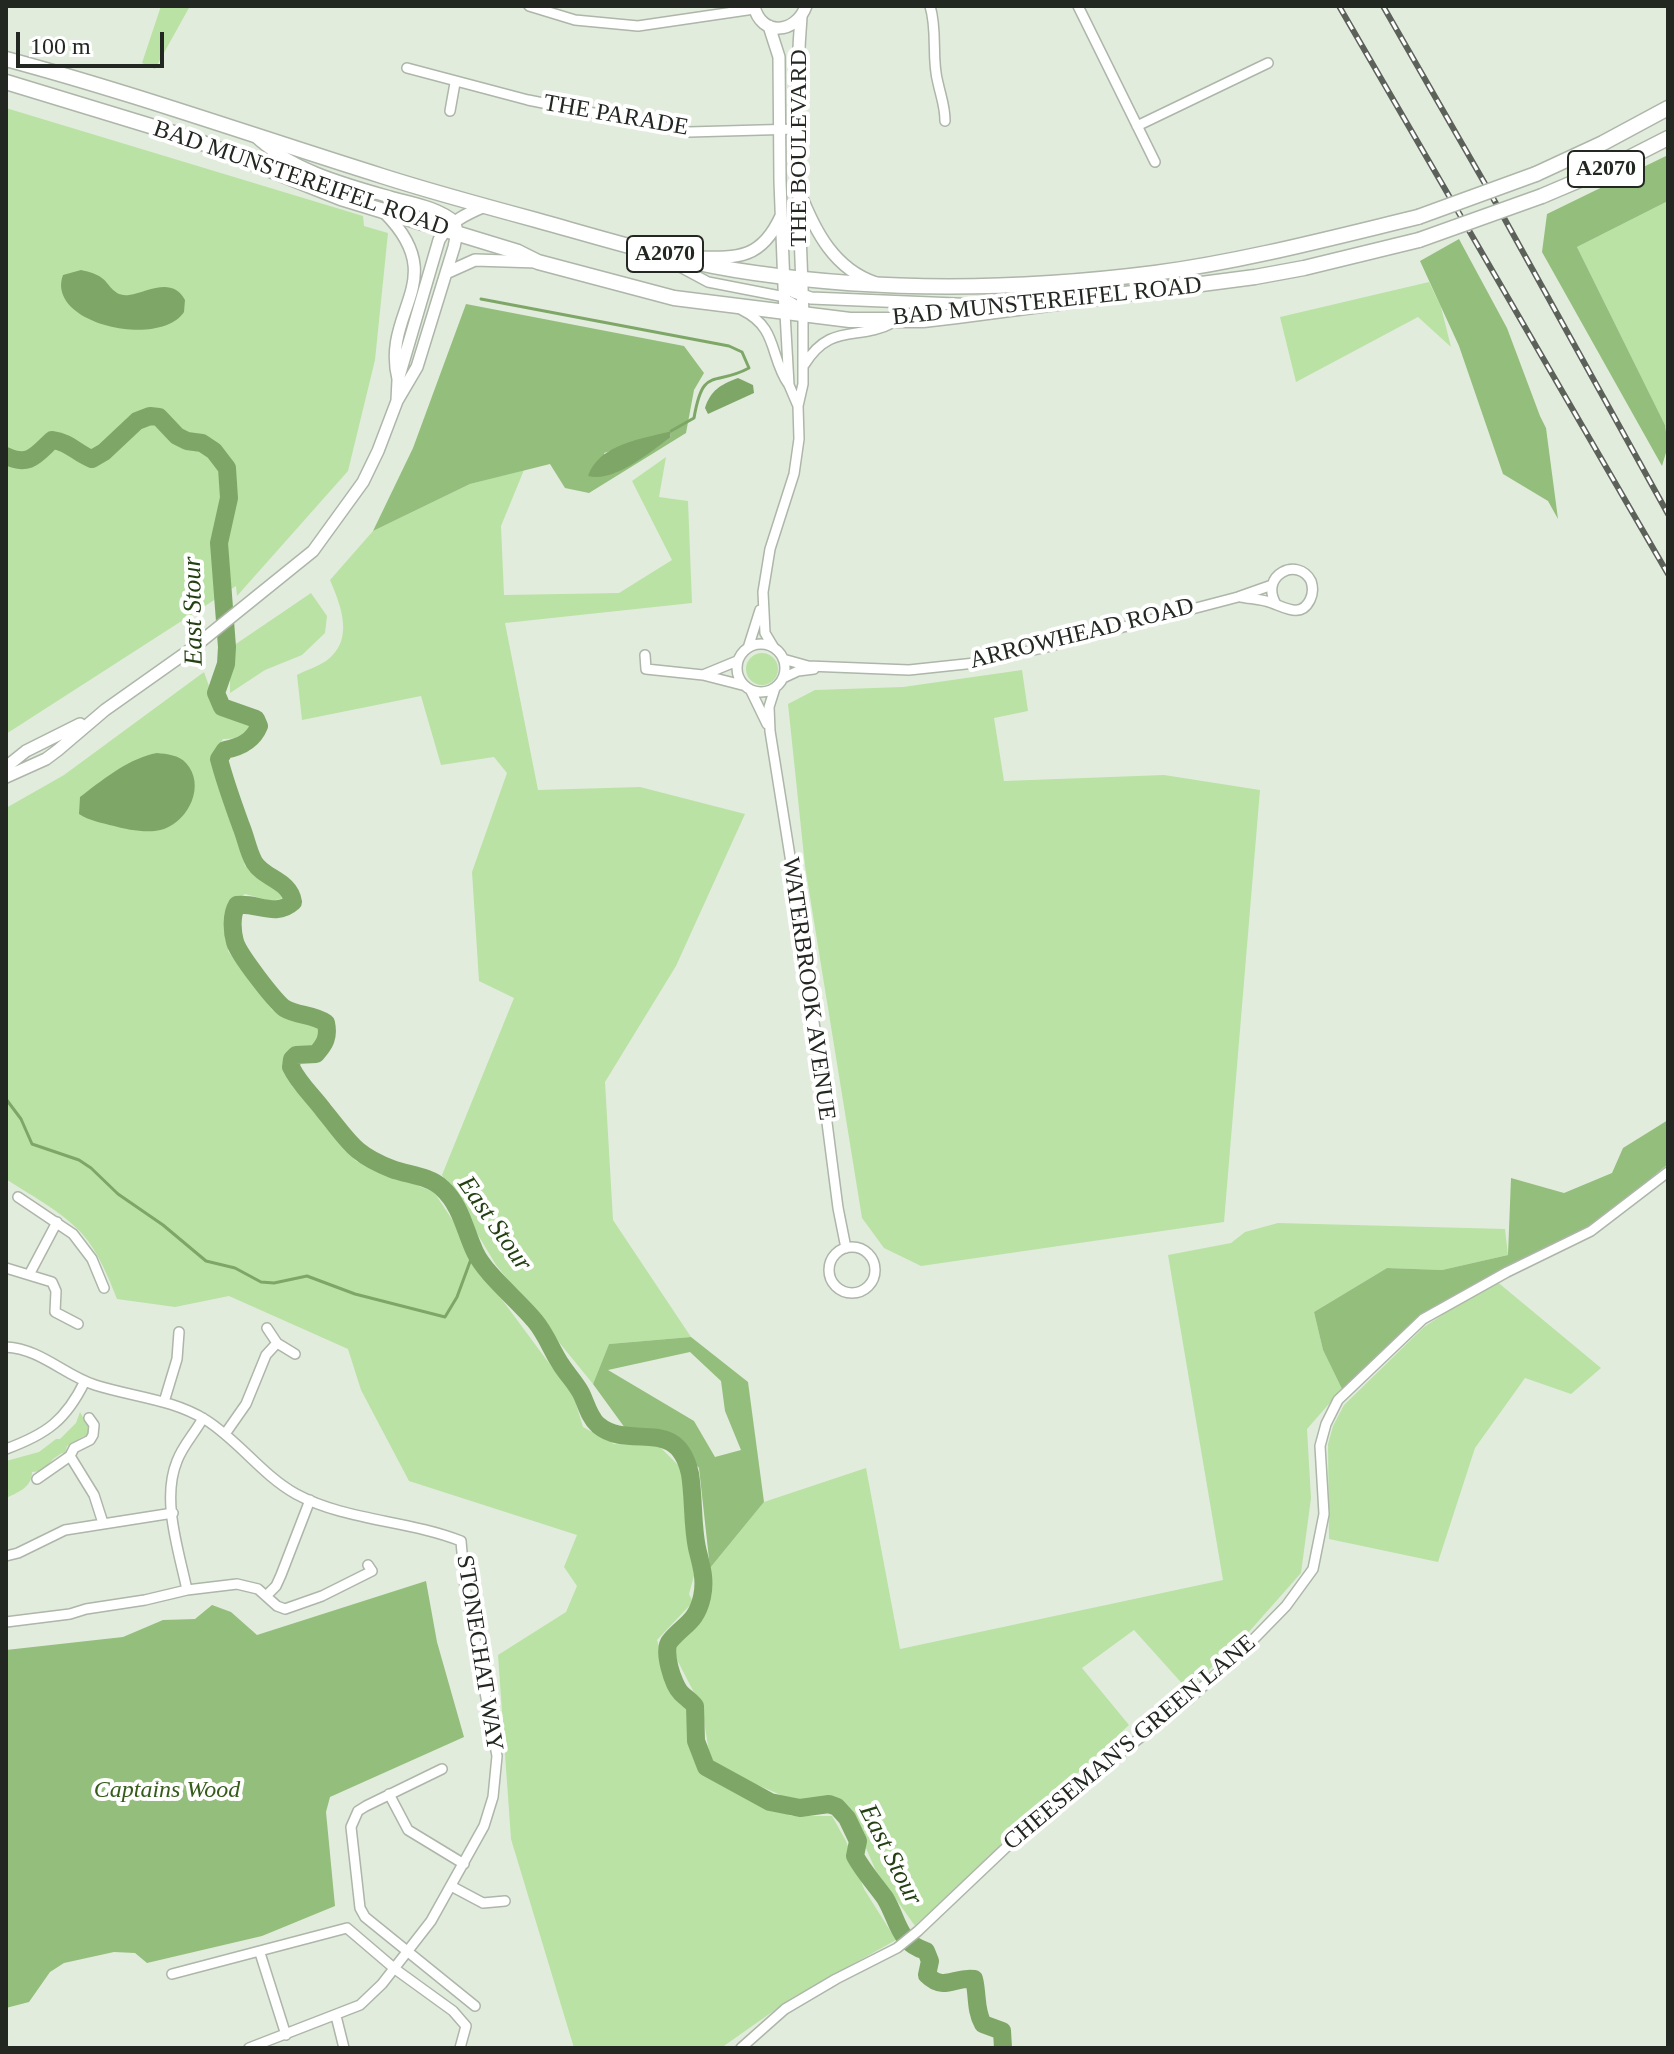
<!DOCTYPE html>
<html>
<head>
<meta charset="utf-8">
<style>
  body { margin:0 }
  #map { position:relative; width:1674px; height:2054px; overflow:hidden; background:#e2ecdd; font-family:Georgia,serif }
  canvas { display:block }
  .frame { position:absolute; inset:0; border:8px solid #232721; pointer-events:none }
  .scale { position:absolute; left:16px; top:32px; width:148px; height:36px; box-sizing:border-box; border:4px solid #232721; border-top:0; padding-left:10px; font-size:24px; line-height:28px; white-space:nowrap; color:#232721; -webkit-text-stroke:6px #fff; paint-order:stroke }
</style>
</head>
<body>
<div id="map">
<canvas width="1674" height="2054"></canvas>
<div class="frame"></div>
<div class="scale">100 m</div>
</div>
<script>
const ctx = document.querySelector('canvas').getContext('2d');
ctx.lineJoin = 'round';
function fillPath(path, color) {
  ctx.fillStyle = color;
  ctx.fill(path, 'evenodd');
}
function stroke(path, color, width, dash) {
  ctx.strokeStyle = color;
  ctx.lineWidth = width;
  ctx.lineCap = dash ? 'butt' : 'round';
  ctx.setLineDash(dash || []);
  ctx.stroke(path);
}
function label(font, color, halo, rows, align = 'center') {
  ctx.font = font + ' Georgia,serif';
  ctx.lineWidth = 8;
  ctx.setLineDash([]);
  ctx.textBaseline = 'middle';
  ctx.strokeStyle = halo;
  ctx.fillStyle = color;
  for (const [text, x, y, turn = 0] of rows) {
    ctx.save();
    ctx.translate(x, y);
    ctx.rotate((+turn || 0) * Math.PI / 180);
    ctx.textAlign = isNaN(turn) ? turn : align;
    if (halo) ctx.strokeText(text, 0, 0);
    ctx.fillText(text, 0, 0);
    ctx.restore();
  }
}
const green = new Path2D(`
  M161,6H190L155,69L142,63Z
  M6,108L363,216L364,226L388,233L375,360L348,471L237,596L236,586L6,734Z
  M1668,201V444L1665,425L1577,247Z
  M1429,282L1441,307L1451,347L1418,317L1296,382L1280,317Z
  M666,457L659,497L688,501L692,603L505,623L538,790L640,787L745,814L676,966L605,1082L613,1220L691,1337L609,1344L593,1384L496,1265L442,1175L514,998L479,981L472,872L507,773L494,757L441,765L421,696L302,720L297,675C306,670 317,667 326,661C355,640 341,606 330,580L373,531L470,484L524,470L501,526L504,595L619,593L672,560L632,481Z
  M311,593L327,616L325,633L302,655L265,670L230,693V648Z
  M746 669a16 16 0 1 1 32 0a16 16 0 1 1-32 0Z
  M1022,670L1028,711L994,718L1004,781L1164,775L1260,790L1224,1222L921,1266L884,1248L862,1218L805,866L788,704L815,690L903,687Z
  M204,672L219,714L254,726L245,738L223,739L213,756L245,866L267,881L284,898L271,901L245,894L230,905L228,951L272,1010L319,1026V1042L312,1049L295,1046L285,1057L292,1086L356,1161L434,1192L461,1233L475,1263L574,1397L583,1427L614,1444L659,1446L681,1468L697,1565L689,1594L693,1602L657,1640L674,1693L687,1707L691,1748L705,1776L791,1816H832L846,1841L864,1889L896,1940L792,1998L721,2048H574L511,1839L498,1655L566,1612L577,1586L564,1567L577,1535L409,1481L361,1390L348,1349L229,1296L175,1307L117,1299C109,1279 101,1259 88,1241C69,1215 33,1197 6,1179V808L64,775Z
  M1278,1223L1505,1229L1508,1255L1442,1270L1387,1268L1314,1312L1323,1350L1342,1389L1307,1429L1311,1498L1301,1573L1240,1642L1187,1689L1134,1630L1082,1668L1129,1725L915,1926L876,1871L851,1814L829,1799L797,1802L711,1765L702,1708L673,1652L708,1603L710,1568L764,1502L866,1468L900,1649L1223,1580L1168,1255L1231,1243L1245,1232Z
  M1495,1280L1601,1368L1571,1394L1525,1378L1475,1448L1438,1562L1329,1539L1328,1444L1333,1426L1344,1405L1424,1327Z
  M80,1412L91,1432L88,1437L84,1436L67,1446L65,1454L62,1453L53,1459L43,1471L32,1472C32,1487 19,1492 6,1498V1461L39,1452L56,1439H60L76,1423Z`);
const forest = new Path2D(`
  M1668,155V201L1577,247L1665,425L1668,446L1662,466L1542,252L1547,214Z
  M1459,239L1507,328L1540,416L1546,428L1558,519L1548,501L1503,474L1459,346L1420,261Z
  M466,304L684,346L704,373L694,390L686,433L589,493L565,488L550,464L470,484L373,531L413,448ZM671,431L670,438L615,473L604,453Z
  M1668,1120V1164L1591,1228L1554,1244L1421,1315L1342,1389L1323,1350L1314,1312L1387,1268L1442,1270L1508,1255L1511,1178L1564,1193L1612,1173L1623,1148Z
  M691,1337L748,1382L764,1502L710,1568L699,1468L664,1430L625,1428L593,1384L609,1344ZM690,1352L721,1381L725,1411L741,1450L715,1457L694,1421L608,1370Z
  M426,1581L437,1642L464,1737L330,1797L326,1812L335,1906L262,1936L147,1963L135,1953L114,1952L64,1963L50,1972L29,2002L6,2008V1650L123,1637L163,1620L195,1619L212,1605L231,1612L257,1635Z`);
const water = new Path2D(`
  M81,270C86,271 94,273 99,276C110,282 112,297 129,295C148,292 172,276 185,300L184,312C160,349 45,324 63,275Z
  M738,378L753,385L754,393L708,414L705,408C711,390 720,385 738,378Z
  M671,431L670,438C649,452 615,483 588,476C599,444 642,439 671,431Z
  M157,753C167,754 179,755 186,763C206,785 189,820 164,829C150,834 128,830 114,826C102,823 90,821 79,814L80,797L84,794C106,777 130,758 157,753Z`);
const stream = new Path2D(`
  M481,299L729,346L742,352L749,368C714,387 703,365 694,418L671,431
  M6,1099L21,1119L32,1144L79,1160L91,1168L118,1194L163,1225L206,1261L235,1268L261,1282L274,1283L307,1276L355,1294L445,1317L457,1297L474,1251`);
const river = new Path2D(`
  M6,456C29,467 36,455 52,440C70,442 76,453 92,459L104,452L137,421L150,416L159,417L177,436L187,441L202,443L214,451L227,468L229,498L219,543L227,647L226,664L216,693L222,707L256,719L259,726C253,741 241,747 225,750L219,759C225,782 233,804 241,826C246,838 248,851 254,862C264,879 290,880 293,902C276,918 256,902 237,905C231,915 232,931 235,942C239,955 274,1000 284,1008C297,1016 313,1014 326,1023C329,1037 325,1044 316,1054L296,1055L292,1059L291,1067C299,1084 313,1096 324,1111C349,1141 353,1154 392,1169C408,1175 430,1176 442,1188C461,1205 465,1231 475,1252C485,1274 519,1301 535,1321C546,1334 551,1349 560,1363C566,1373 575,1382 581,1393C586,1403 589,1417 598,1425C630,1452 677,1414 690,1474C694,1499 692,1524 697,1548C701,1565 706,1579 702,1597C696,1623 684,1624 670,1641C662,1650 673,1685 681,1693C686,1698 691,1701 695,1706L696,1741L706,1767L770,1802L800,1808L829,1804L837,1807L847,1818L858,1841L855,1856C863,1871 875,1884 885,1898C899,1921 897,1942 926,1951L930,1961L927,1975C944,1992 955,1976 974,1979C978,1995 975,2010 983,2024L1002,2031L1003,2048`);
const minor = new Path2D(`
  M529,6L575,20L638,26L754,9
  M930,6C938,32 931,58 938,83C941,97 945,106 945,121
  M1078,6L1155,162
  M407,68L528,100L689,132L797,129
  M450,111L455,83
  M1137,126L1268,63
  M667,260L708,282L780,296L794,304L803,316V384L798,406L799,439L794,474L770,549L763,592L765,633L774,648
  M742,310C779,328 769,357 789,385
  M785,313L789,385L798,406
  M804,365C831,321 858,342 894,322
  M1241,597C1251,599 1262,599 1272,603C1286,608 1301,618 1310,600C1313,594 1313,587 1311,581C1298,556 1259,575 1276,604
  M737 668a24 24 0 1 1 48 0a24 24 0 1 1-48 0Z
  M748,648L760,610
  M645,655L646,669L703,675L742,685
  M783,659L808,666L909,670L975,663L1047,647L1238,597L1272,585
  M703,675L737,661
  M783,678L798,671L814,669
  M775,688L769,707L770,731L804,944L838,1208L846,1248
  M751,691L767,724
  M18,1197L73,1234L92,1259L104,1288
  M829 1270a23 23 0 1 1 46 0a23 23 0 1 1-46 0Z
  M6,1268L52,1282L56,1291L55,1312L78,1324
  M30,1273L57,1222
  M267,1328L277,1343L295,1354
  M6,1347C41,1349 64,1375 95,1385C133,1397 172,1399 206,1420C239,1441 262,1475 296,1494C346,1521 408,1520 461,1541L465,1587L497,1756L493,1797L484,1826L431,1921L382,1984L360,2005L249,2048
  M164,1402L177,1359L179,1332
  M225,1434L246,1404L266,1355L277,1343
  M6,1449C47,1434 66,1420 85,1381
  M70,1456L94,1495L103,1523
  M37,1479L70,1456L74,1448L90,1440L93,1435L94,1425L89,1418
  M6,1556L18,1553L65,1530L173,1513
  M187,1590C179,1551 161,1500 177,1461C183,1445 195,1433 203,1418
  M266,1596L276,1586L281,1575L310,1500
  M6,1622L70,1614L86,1609L145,1600L187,1590L237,1584L258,1589L277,1606L285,1609L322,1596L372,1571L368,1565
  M442,1769L366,1806L358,1811L351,1827L360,1908L365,1917L475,2006
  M389,1794L408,1830L464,1864
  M451,1886L483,1903L505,1901
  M260,1953L286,2035
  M172,1974L347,1928L395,1969L453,2011L466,2026L460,2048
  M336,2016L344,2048
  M741,2048L785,2009L836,1979L897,1948L918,1931L1034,1821L1188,1700L1243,1650L1286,1606L1313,1569L1324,1514L1320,1446L1326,1424L1338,1400L1423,1319L1507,1272L1591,1231L1668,1172`);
const tertiary = new Path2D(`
  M754,6C761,37 796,34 806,6
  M801,17C793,117 800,216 803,316
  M769,26L779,57L780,181L785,313
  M800,193C815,231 834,269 876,283
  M385,213C452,281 381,310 398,379
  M694,257C737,258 761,260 781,216
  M446,273L475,260L537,262
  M786,278L794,292L811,298L1003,306
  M397,400L398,380L439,240C449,222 466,214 485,206
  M6,767L26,751L80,724
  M6,777L46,759L58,750L105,710L194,647L313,551L363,482L378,451L397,401L417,367L454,247L457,233L455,222C438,207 411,203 390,197C344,184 289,169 254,135`);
const trunk = new Path2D(`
  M6,59C133,93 257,137 382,176C432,192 484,206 536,220C608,240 681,263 755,273C888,292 1021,290 1155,273C1244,261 1331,238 1418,217
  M6,82L190,138L341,198L518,252L538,262L674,298L850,320H923L957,316L1255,277L1304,268L1419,240
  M1536,174L1603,143L1668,108
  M1542,196L1615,165L1668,138`);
const rail = new Path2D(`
  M1339,6L1668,574
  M1383,6L1488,189L1668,514`);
const trunkBridge = new Path2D(`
  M1418,217L1536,174
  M1419,240L1542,196`);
const shields = [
  [1606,169,76],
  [665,254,76]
];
const shieldNames = [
  ["A2070",1606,169],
  ["A2070",665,254]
];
const streetNames = [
  ["THE PARADE",616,116,10],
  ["THE BOULEVARD",800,148,-90],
  ["BAD MUNSTEREIFEL ROAD",301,179,19],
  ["BAD MUNSTEREIFEL ROAD",1047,302,-6],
  ["ARROWHEAD ROAD",1082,634,-14],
  ["WATERBROOK AVENUE",808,989,82],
  ["STONECHAT WAY",479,1653,81],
  ["CHEESEMAN'S GREEN LANE",1130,1743,-40]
];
const parkNames = [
  ["Captains Wood",167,1791]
];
const waterNames = [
  ["East Stour",194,611,-91],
  ["East Stour",494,1224,55],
  ["East Stour",890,1855,63]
];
fillPath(green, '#bae2a5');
fillPath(forest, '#94be7c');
fillPath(water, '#7ea767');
stroke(stream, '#7ea767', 3);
stroke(river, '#7ea767', 18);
stroke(minor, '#adb6a9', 12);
stroke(tertiary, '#adb6a9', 14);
stroke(trunk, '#adb6a9', 17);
stroke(minor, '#fff', 9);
stroke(tertiary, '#fff', 11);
stroke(trunk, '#fff', 14);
stroke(rail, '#5c625a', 6);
stroke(rail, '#fff', 3, [9]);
stroke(trunkBridge, '#adb6a9', 17, []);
stroke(trunkBridge, '#fff', 14);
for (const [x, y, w] of shields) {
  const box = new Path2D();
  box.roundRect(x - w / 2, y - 18, w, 36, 6);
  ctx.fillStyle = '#fff';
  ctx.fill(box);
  stroke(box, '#232721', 2);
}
label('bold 22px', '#232721', null, shieldNames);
label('24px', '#232721', '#fff', streetNames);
label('italic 24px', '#355c1a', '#fff', parkNames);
label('italic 26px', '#244012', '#fff', waterNames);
</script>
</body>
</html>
